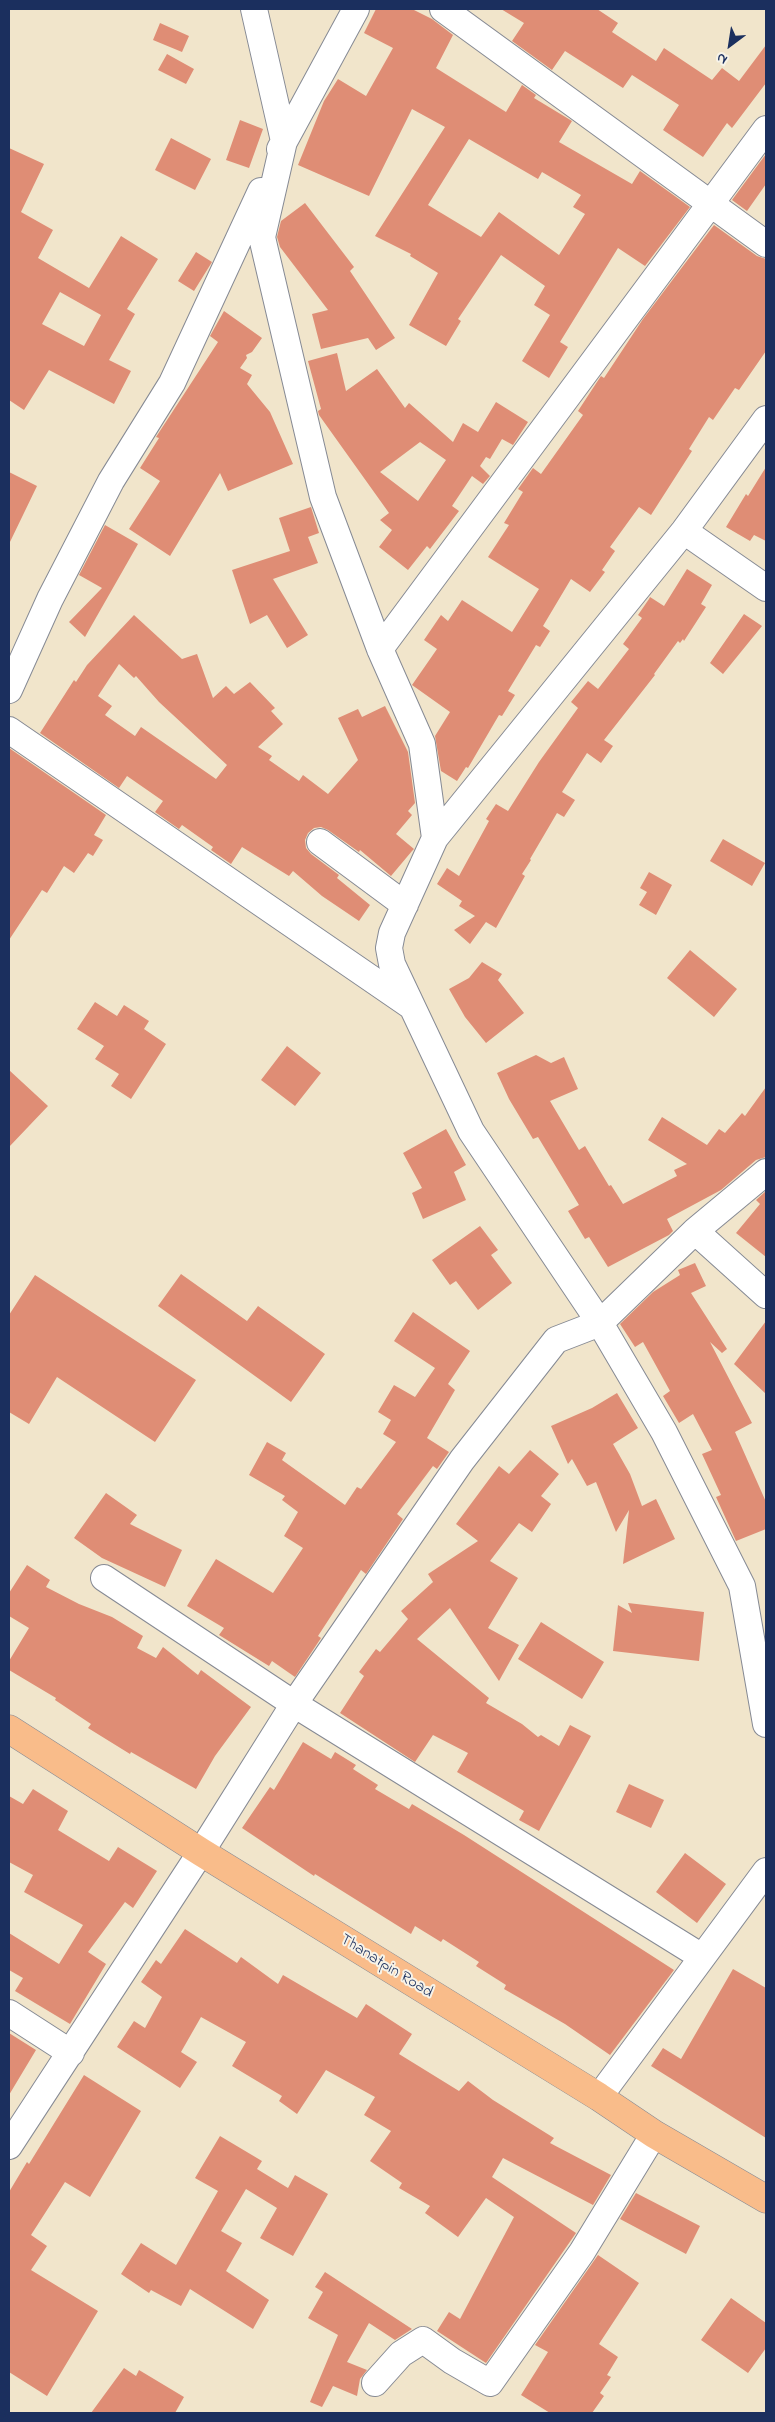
<!DOCTYPE html>
<html>
<head>
<meta charset="utf-8">
<style>
  body { margin:0 }
  #map { position:relative; width:775px; height:2422px; overflow:hidden; background:#f1e5cb; font-family:"Indie Flower",sans-serif }
  canvas { display:block }
  .frame { position:absolute; inset:0; border:10px solid #1b2f5e; pointer-events:none }
  .north { position:absolute; left:705px; top:20px; width:50px; height:50px; -webkit-text-stroke:4px #f7f3e8; paint-order:stroke; rotate:211deg; font-size:14px; font-weight:700; line-height:20px; text-align:center; color:#1b2f5e }
  .north::after { content:''; display:block; margin:auto; width:18px; height:22px; background:#1b2f5e; clip-path:polygon(50% 0,100% 100%,50% 72%,0 100%) }
</style>
</head>
<body>
<div id="map">
<canvas width="775" height="2422"></canvas>
<div class="frame"></div>
<div class="north">N</div>
</div>
<script>
const ctx = document.querySelector('canvas').getContext('2d');
ctx.lineJoin = 'round';
function fillPath(path, color) {
  ctx.fillStyle = color;
  ctx.fill(path, 'evenodd');
}
function stroke(path, color, width, dash) {
  ctx.strokeStyle = color;
  ctx.lineWidth = width;
  ctx.lineCap = dash ? 'butt' : 'round';
  ctx.setLineDash(dash || []);
  ctx.stroke(path);
}
function label(font, color, halo, rows, align = 'center') {
  ctx.font = font + ' "Indie Flower",sans-serif';
  ctx.lineWidth = 4;
  ctx.setLineDash([]);
  ctx.textBaseline = 'middle';
  ctx.strokeStyle = halo;
  ctx.fillStyle = color;
  for (const [text, x, y, turn = 0] of rows) {
    ctx.save();
    ctx.translate(x, y);
    ctx.rotate((+turn || 0) * Math.PI / 180);
    ctx.textAlign = isNaN(turn) ? turn : align;
    if (halo) ctx.strokeText(text, 0, 0);
    ctx.fillText(text, 0, 0);
    ctx.restore();
  }
}
const building = new Path2D(`
  M376,9H412L432,19L453,35L436,68L506,112L522,85L536,95L534,98L572,121L559,142L632,184L640,171L690,207L645,266L618,248L560,342L568,347L549,378L522,361L550,315L534,305L545,286L501,255L458,319L461,321L446,346L409,325L438,273L410,256L411,254L375,236L445,127L412,109L369,196L298,165L324,101L338,79L366,96L393,48L364,33ZM469,139L538,179L542,172L581,195L573,207L585,214L559,255L499,212L481,237L428,205Z
  M501,9H597L618,23L612,32L656,61L664,48L712,80L722,68L739,81L766,45V83L732,128L727,123L703,157L663,130L679,105L632,75L623,88L565,51L552,70L512,41L524,23Z
  M160,23L189,36L182,52L153,40Z
  M167,54L194,69L186,84L158,70Z
  M240,120L263,129L249,168L226,160Z
  M171,138L211,159L195,190L155,170Z
  M9,148L44,164L21,212L53,230L38,258L89,288L121,236L158,259L127,309L135,314L109,360L131,371L114,404L49,370L24,410L9,400ZM60,292L101,315L84,346L42,324Z
  M766,154V184L747,211L732,200Z
  M305,203L354,267L350,271L395,338L376,350L368,338L321,349L312,314L328,310L280,247L277,237L281,221Z
  M714,225L757,256L766,259V351L739,390L735,388L713,420L709,417L689,449L692,451L651,515L639,507L610,547L615,551L602,570L605,572L590,592L571,579L543,626L550,631L540,647L536,645L508,691L515,695L502,716L499,715L468,768L466,767L457,781L441,771L435,736L450,712L412,685L437,649L424,640L441,615L448,621L462,600L512,632L539,589L488,557L509,525L504,523L523,492L518,489L533,468L541,474L583,415L578,411L597,382L601,376L604,378L643,319Z
  M196,252L212,262L194,291L178,281Z
  M224,311L262,338L252,352L246,355L247,358L240,368L252,375L247,384L270,412L293,464L228,491L220,473L170,556L129,529L160,481L140,468L159,438L156,437L218,342L210,336Z
  M337,353L346,391L377,369L405,408L409,403L453,442L463,423L478,432L496,402L528,422L513,445L502,439L490,459L486,457L480,466L490,476L483,484L472,476L452,506L459,511L430,549L427,546L408,570L379,547L392,530L380,520L389,513L319,415L318,411L321,409L308,361ZM420,442L446,460L418,501L380,472Z
  M766,467V541L754,535L750,541L726,527L746,494L748,496Z
  M9,472L37,486L9,544Z
  M311,507L319,533L308,537L318,563L273,579L308,635L287,648L267,615L250,624L232,570L290,551L279,518Z
  M105,525L138,544L85,637L69,622L102,588L79,575Z
  M687,569L712,585L701,604L706,607L684,641L683,639L680,643L678,641L654,674L655,675L604,740L613,746L601,763L587,753L562,792L575,800L564,817L557,813L530,859L531,860L522,874L525,876L496,928L486,922L470,944L454,930L475,916L459,906L462,901L437,884L447,868L459,876L489,821L486,819L496,804L508,811L539,762L578,708L571,702L588,681L598,689L629,649L623,644L642,618L638,615L649,599L650,597L664,606Z
  M744,614L762,626L723,674L710,663Z
  M134,615L182,659L197,654L213,698L226,686L234,694L250,682L275,708L271,711L283,724L258,747L272,756L269,760L299,781L303,775L328,794L358,760L338,718L358,709L362,717L385,706L408,752L415,803L408,811L412,815L396,834L414,849L412,851L391,876L360,850L359,852L328,830L321,827L314,828L308,833L305,840L306,848L311,854L339,875L337,878L370,905L359,921L322,896L293,871L289,876L242,847L231,864L211,850L213,847L182,825L179,829L155,812L163,801L127,776L119,788L40,733L74,680L76,682L87,665ZM119,664L134,678L136,676L159,702L227,765L216,779L141,727L135,736L105,715L112,706L98,696Z
  M9,748L106,815L94,835L103,840L93,856L88,853L74,873L64,866L47,893L42,890L9,940Z
  M723,839L765,863L752,886L710,861Z
  M649,872L672,885L656,915L639,905L647,892L640,888Z
  M690,950L737,989L714,1017L667,978Z
  M482,962L502,974L498,980L524,1013L486,1043L465,1017L449,989L469,978Z
  M95,1002L117,1016L124,1005L149,1021L144,1029L166,1044L131,1099L111,1086L119,1074L95,1059L104,1046L77,1029Z
  M287,1046L321,1073L295,1106L261,1080Z
  M536,1055L551,1063L564,1057L578,1089L550,1101L579,1150L585,1146L609,1186L611,1185L623,1204L677,1176L674,1170L687,1164L648,1140L662,1117L707,1145L719,1129L725,1133L742,1113L745,1116L766,1087V1157L756,1160L721,1190L667,1219L673,1231L669,1235L608,1267L589,1237L585,1239L568,1211L579,1205L538,1137L533,1139L509,1099L497,1073Z
  M9,1070L48,1106L9,1147Z
  M446,1129L466,1165L454,1172L466,1200L423,1219L412,1193L422,1188L403,1153Z
  M766,1191V1257L736,1233L760,1204L756,1200Z
  M480,1226L498,1250L491,1255L512,1283L478,1310L456,1281L450,1285L432,1260Z
  M695,1263L706,1286L691,1293L727,1349L722,1353L710,1342L752,1423L735,1432L766,1502V1529L736,1541L716,1497L721,1495L702,1454L712,1450L693,1414L679,1423L663,1396L670,1391L643,1342L635,1347L620,1324L653,1292L680,1275L678,1270Z
  M181,1274L247,1321L258,1306L325,1354L291,1402L158,1306Z
  M35,1275L196,1380L155,1442L57,1377L29,1424L9,1412V1315Z
  M413,1312L470,1351L448,1384L455,1390L427,1438L449,1452L437,1469L433,1466L397,1514L403,1519L366,1574L361,1570L318,1636L321,1638L295,1677L272,1661L269,1666L219,1635L224,1628L187,1606L216,1559L273,1593L303,1548L284,1536L298,1512L282,1500L285,1496L249,1475L267,1442L286,1453L282,1460L345,1505L357,1487L361,1489L396,1442L383,1434L391,1420L378,1412L394,1385L415,1397L435,1368L394,1341Z
  M766,1321V1394L734,1364Z
  M617,1393L638,1428L613,1444L630,1474L642,1506L656,1499L675,1539L623,1564L629,1510L616,1532L596,1482L587,1486L572,1459L568,1464L551,1426L592,1408Z
  M530,1450L559,1474L541,1496L551,1504L532,1532L519,1523L490,1561L518,1578L488,1628L519,1645L499,1681L450,1608L417,1639L489,1698L486,1703L522,1724L538,1737L541,1735L559,1746L570,1725L591,1736L539,1831L519,1820L524,1811L457,1772L468,1753L433,1735L415,1762L340,1713L364,1676L359,1672L376,1649L380,1652L408,1619L401,1611L433,1582L428,1574L478,1541L456,1524L499,1466L509,1474Z
  M106,1493L137,1515L130,1524L182,1550L165,1587L102,1558L74,1538Z
  M27,1565L50,1580L46,1587L79,1604L112,1617L143,1636L137,1648L156,1658L163,1647L198,1675L201,1670L251,1707L215,1756L196,1789L131,1752L130,1754L88,1728L91,1724L55,1700L56,1698L9,1670V1661L29,1628L9,1616V1593Z
  M628,1603L704,1612L699,1661L613,1651L618,1605L632,1613Z
  M541,1622L604,1662L582,1699L518,1659Z
  M303,1742L331,1759L335,1752L356,1765L353,1769L378,1785L375,1789L409,1809L412,1804L464,1835L674,1970L610,2055L565,2024L504,1989L506,1985L476,1966L479,1962L443,1939L441,1942L415,1926L411,1934L315,1874L314,1876L242,1828L270,1787L274,1790Z
  M629,1784L664,1800L651,1828L616,1812Z
  M33,1789L68,1811L58,1830L109,1861L118,1847L157,1871L133,1908L125,1902L88,1952L106,1964L70,2024L15,1991L23,1978L9,1970V1933L59,1964L83,1925L24,1892L33,1875L9,1862V1796L23,1804Z
  M685,1853L726,1884L697,1923L656,1892Z
  M185,1929L237,1963L241,1957L278,1984L283,1975L357,2018L366,2004L412,2034L399,2054L459,2091L468,2081L493,2100L554,2138L550,2143L611,2175L593,2205L503,2158L492,2177L576,2233L486,2363L437,2331L449,2312L460,2319L514,2217L486,2198L458,2237L425,2213L430,2206L399,2188L402,2183L370,2161L391,2131L364,2115L375,2097L326,2070L297,2114L279,2101L282,2096L232,2066L246,2042L201,2017L181,2052L197,2062L180,2088L117,2047L134,2021L145,2028L162,1997L141,1982L156,1960L161,1964Z
  M733,1969L766,1988V2138L651,2066L663,2048L681,2059Z
  M9,2033L36,2050L9,2095Z
  M84,2075L141,2111L90,2197L65,2182L31,2235L47,2246L31,2270L98,2311L47,2396L9,2372V2192L27,2162L29,2164Z
  M220,2136L262,2161L257,2169L288,2188L295,2175L328,2194L293,2256L260,2238L277,2208L246,2189L221,2231L242,2243L226,2271L269,2300L253,2329L190,2289L181,2306L151,2290L149,2293L121,2274L141,2243L176,2265L218,2191L195,2178Z
  M636,2193L700,2226L686,2254L620,2219Z
  M598,2255L639,2283L599,2344L618,2357L607,2375L611,2377L600,2393L604,2396L592,2413H550L521,2395L548,2352L535,2345Z
  M325,2272L412,2329L395,2340L369,2323L347,2362L367,2370L360,2379L357,2396L333,2386L322,2407L310,2402L338,2335L308,2318L323,2292L315,2287Z
  M731,2298L766,2323V2348L748,2373L701,2340Z
  M124,2368L136,2376L139,2370L184,2397L175,2413H91Z`);
const minor = new Path2D(`
  M254,9L284,141L262,237L264,246L323,497L380,649L422,744L435,838L392,933L389,948L392,964L471,1131L600,1323L664,1432L742,1586L766,1724
  M443,9L766,244
  M280,149L356,9
  M684,531L766,588
  M380,649L766,129
  M9,690L50,599L111,481L172,383L261,191
  M9,730L411,1006
  M435,838L684,531L766,419
  M320,842L405,905
  M695,1231L766,1172
  M104,1578L294,1704L702,1957
  M9,2013L71,2053
  M599,2097L766,1871
  M9,2146L201,1852L294,1704L462,1460L556,1340L600,1323L695,1231L766,1295
  M375,2383L401,2354L423,2340L452,2361L490,2383L582,2252L654,2134`);
const major = new Path2D(`
  M9,1729L201,1852L599,2097L654,2134L766,2199`);
const streetNames = [
  ["Thanatpin Road",386,1967,32]
];
fillPath(building, '#df8d75');
stroke(minor, '#868a94', 28);
stroke(major, '#868a94', 29);
stroke(minor, '#fff', 26);
stroke(major, '#f9bc8a', 28);
label('16px', '#1b2f5e', '#f7f3e8', streetNames);
</script>
</body>
</html>
